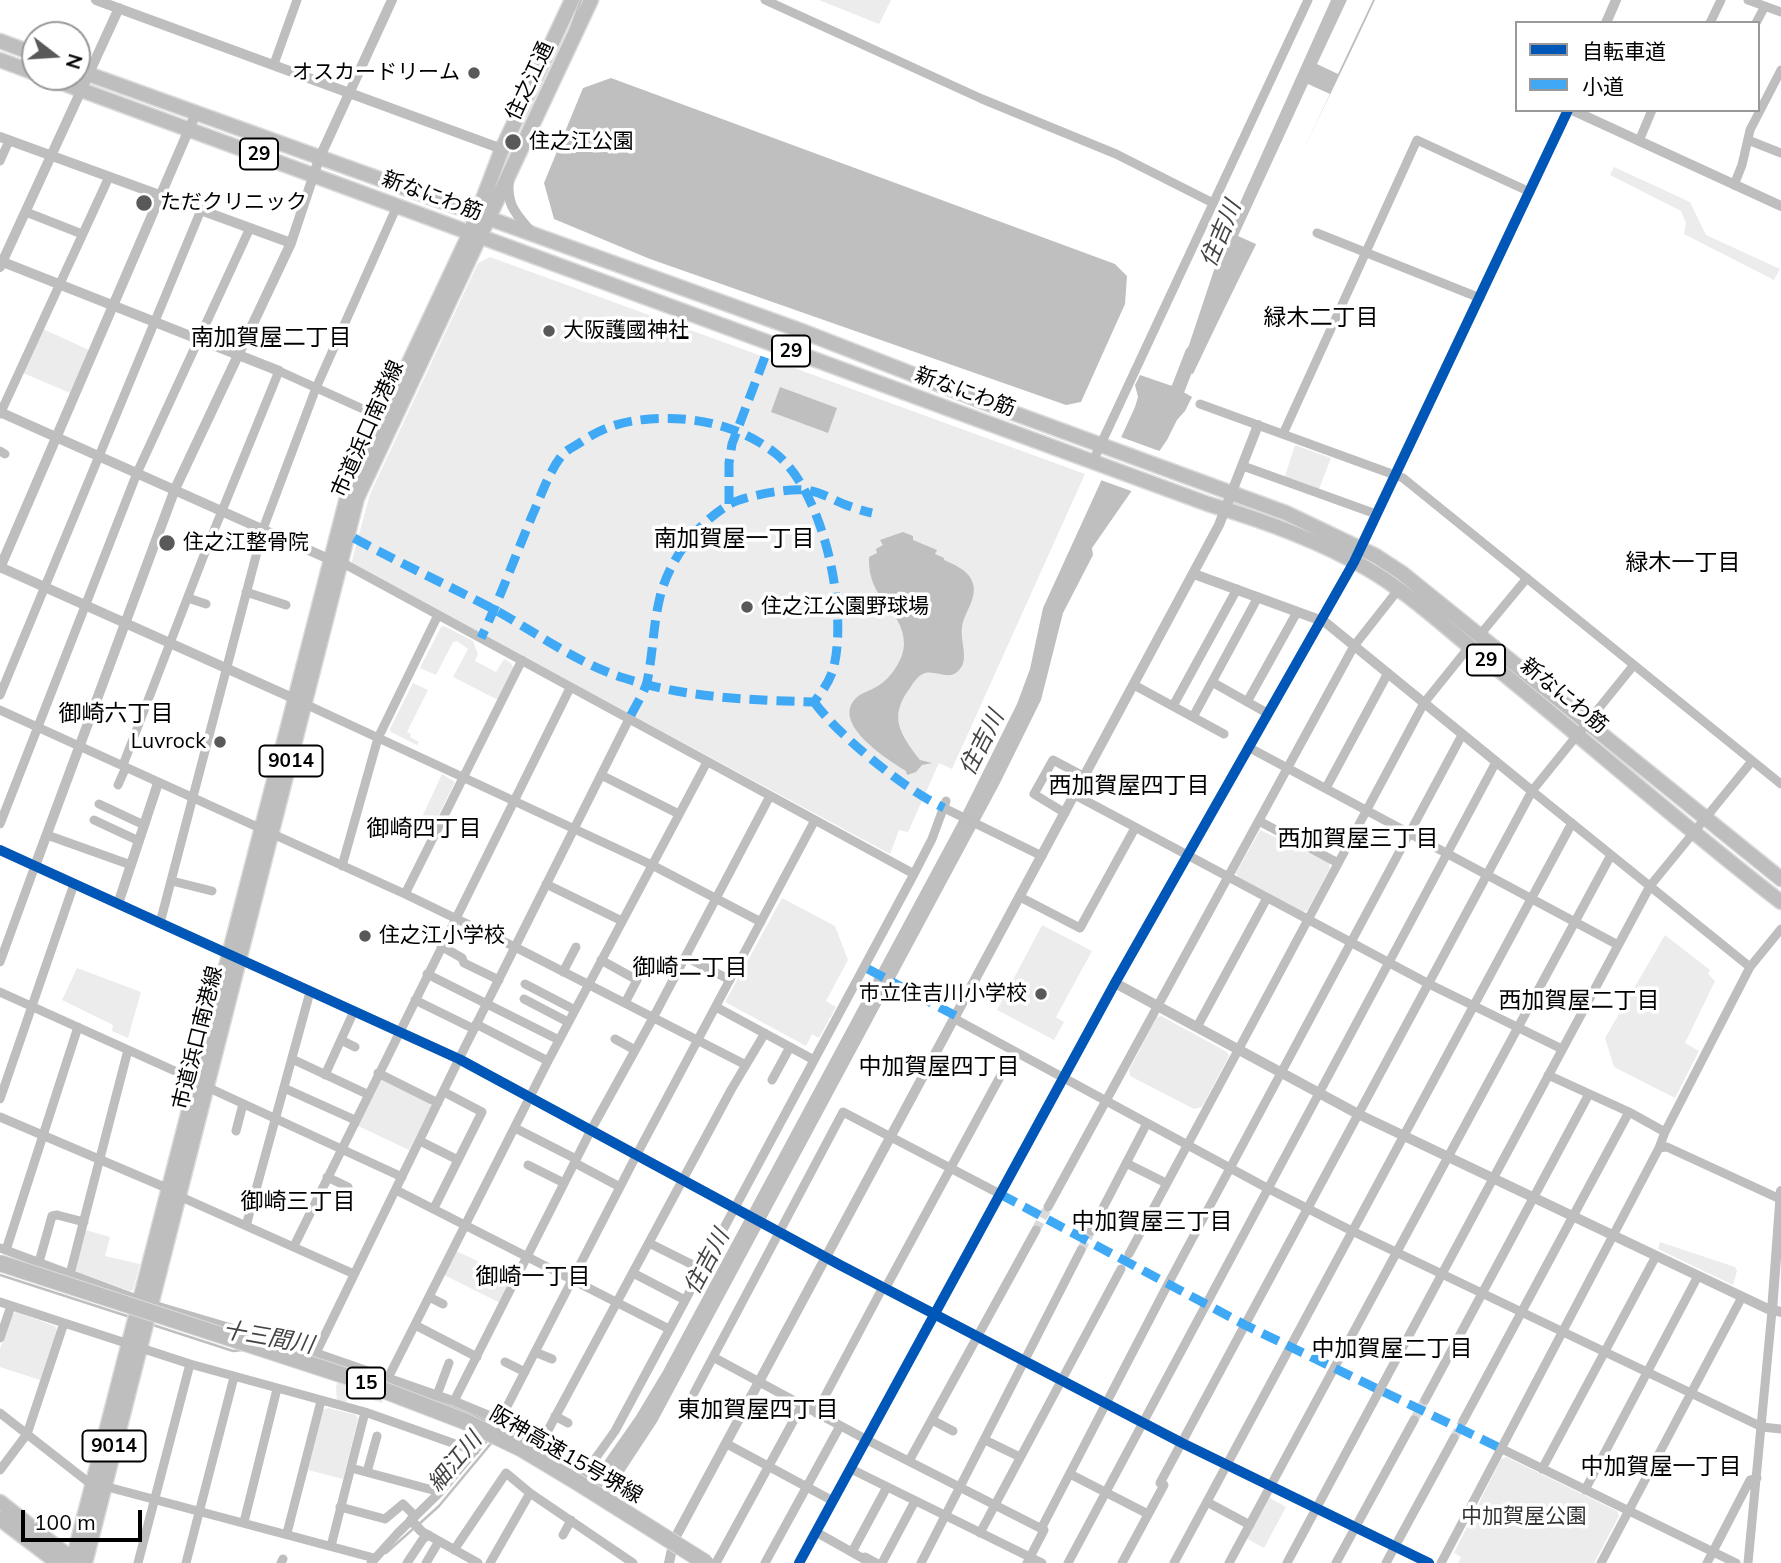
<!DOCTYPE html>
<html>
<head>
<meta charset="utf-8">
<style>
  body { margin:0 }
  #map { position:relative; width:1781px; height:1563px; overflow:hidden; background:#fff; font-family:Mulish,"Noto Sans JP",sans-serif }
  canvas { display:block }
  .legend { position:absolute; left:1515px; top:21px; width:245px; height:91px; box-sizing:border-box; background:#fff; border:2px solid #999; margin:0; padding:9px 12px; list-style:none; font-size:21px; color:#000 }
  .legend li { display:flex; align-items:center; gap:14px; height:35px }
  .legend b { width:35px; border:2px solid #999 }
  .north { position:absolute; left:21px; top:21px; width:70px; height:70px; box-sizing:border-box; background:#fff; border:2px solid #999; border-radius:50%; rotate:107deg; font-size:19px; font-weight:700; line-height:28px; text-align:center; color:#000 }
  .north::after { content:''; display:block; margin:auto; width:24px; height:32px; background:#595959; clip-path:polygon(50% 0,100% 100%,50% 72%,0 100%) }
  .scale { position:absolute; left:21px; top:1510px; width:121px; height:32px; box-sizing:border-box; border:4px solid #000; border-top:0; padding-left:9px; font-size:21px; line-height:24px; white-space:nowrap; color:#000; -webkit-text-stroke:5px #fff; paint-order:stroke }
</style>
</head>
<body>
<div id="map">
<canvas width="1781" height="1563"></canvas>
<ul class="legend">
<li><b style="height:9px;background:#0057b8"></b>自転車道</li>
<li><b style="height:9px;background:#3fa9f5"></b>小道</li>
</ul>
<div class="north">N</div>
<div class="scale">100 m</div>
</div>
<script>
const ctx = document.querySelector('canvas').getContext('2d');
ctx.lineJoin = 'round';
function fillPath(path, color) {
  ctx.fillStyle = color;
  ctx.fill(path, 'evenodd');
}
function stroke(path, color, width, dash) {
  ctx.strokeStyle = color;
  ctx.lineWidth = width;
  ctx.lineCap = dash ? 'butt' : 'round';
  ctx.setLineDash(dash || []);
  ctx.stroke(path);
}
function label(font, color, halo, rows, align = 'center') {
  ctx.font = font + ' Mulish,"Noto Sans JP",sans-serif';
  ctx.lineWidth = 7;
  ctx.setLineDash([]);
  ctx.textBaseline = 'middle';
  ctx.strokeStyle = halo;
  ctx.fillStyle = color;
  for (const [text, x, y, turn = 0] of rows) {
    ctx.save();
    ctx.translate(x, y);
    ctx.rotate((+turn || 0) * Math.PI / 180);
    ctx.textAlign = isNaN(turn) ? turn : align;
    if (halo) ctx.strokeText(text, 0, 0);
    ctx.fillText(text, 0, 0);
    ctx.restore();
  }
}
const green = new Path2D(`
  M819,0H891L879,24Z
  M1614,167L1690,202L1706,235L1780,269L1774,280L1684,234L1686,223L1681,211L1610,175Z
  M490,257L1085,474L952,769L939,763L908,832L899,830L890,854L351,564L370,494L478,263Z
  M43,329L89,350L70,393L23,373Z
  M1295,445L1331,458L1318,492L1284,479Z
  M444,626L473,641L478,654L475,661L496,672L504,659L511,663L514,668L498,700L453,677L468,649L457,641L453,642L436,675L420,668L441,627Z
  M413,683L428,690L407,732L411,734L410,737L419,742L417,745L391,732L390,729Z
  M442,774L455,782L428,836L416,830Z
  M1260,830L1329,863L1330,868L1307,911L1303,912L1238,877L1236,873Z
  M782,898L835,926L848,960L826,1001L836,1007L819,1038L812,1034L806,1046L725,1002Z
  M1042,925L1092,951L1056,1017L1064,1022L1054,1040L997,1010Z
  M1665,935L1710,970L1708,974L1715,981L1685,1043L1699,1051L1675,1098L1614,1067L1605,1038Z
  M77,968L141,992L128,1038L112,1031L113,1025L62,1000Z
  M1161,1016L1227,1052L1229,1056L1202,1107L1194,1109L1130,1076L1129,1070L1157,1017Z
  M382,1079L429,1101L431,1107L409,1150L356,1125L379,1080Z
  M86,1230L110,1237L105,1256L140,1264L133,1290L130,1291L75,1271Z
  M1660,1242L1735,1267L1737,1271L1733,1285L1658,1249Z
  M456,1251L512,1277L500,1303L444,1275Z
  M16,1312L55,1326L57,1330L40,1380L0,1367V1349L12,1315Z
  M310,1354L388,1380L491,1420V1423L484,1433L385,1394L382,1403L349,1392L346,1403L337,1401L336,1387L339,1376L307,1364Z
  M328,1408L356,1415L358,1419L343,1479L308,1470L323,1410Z
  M1506,1457L1617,1511L1619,1516L1594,1563H1458L1461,1557L1454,1553L1501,1459Z
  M1268,1497L1286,1507L1264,1548L1246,1538Z`);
const water = new Path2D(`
  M1331,0H1375C1317,126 1252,249 1193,374L1181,369L1226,234Z
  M611,78L1115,264L1127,276L1125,304L1081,402L1066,405L650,259L554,219L544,183L583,88Z
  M1140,375L1175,387L1192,397L1185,411L1177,420L1167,440L1092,548L1093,555L1063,613L1041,700L1000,783L657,1422L613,1489L594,1476L636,1416L663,1371L957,824L1017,704L1030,669L1043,608L1135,407L1138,397L1135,385Z
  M780,387L837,408L828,433L771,412Z
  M903,532L913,536V540L937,550L935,554L944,558V560C953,564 968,570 972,581C979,597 964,612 962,627C960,641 969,659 960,669C950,682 937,670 925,673C917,676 914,682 910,688C888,717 900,734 920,760L932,763L922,765L916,772L907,775L906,771C887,759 829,723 857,697C863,692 870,691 876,687C890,680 904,659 904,644C904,609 867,601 869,557L877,553L876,549L883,545L880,540Z`);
const pier = new Path2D(`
  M1347,0H1373L1338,74L1317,64Z
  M1308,84L1330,94L1258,245L1238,236Z
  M1118,436L1162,452L1134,492L1098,479Z`);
const stream = new Path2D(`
  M0,1275L130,1317
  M153,1325L233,1351L243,1350
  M388,1384L420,1394L489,1422
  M586,1478L601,1486L604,1483
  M418,1525L439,1506L493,1441
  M386,1553L413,1529`);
const river = new Path2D(`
  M1166,401L1178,389L1192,353`);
const minorTunnel = new Path2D(`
  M1036,1230L1048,1207
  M1081,1250L1091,1231
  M1414,1420L1425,1400
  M1454,1438L1463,1421`);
const minor = new Path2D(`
  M765,0L982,99L1116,154L1213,203
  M1748,0L1781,12
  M1710,23L1721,0
  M1756,23L1765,6
  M274,64L297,0
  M1748,140L1781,153
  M1639,141L1652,110
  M0,161L9,141
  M1734,185L1742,165L1750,130L1781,70
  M26,212L82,234
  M1317,233L1480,298
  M1200,404L1403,478L1781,784
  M0,414L109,177
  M1283,434L1417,140L1530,192
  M0,451L5,454
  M1093,461L1308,0
  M1243,466L1376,514
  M341,562L914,874
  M246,592L286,605
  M188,598L206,604
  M1479,636L1527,578
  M1212,682L1267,713
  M1134,685L1224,734
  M0,695L201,210
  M1247,702L1297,612
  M303,703L652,865L761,922
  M1173,706L1237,589
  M0,710L405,894L515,947L746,1065
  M1193,717L1258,597
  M1248,747L1618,945
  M123,765L204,555L279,371L385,419
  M601,775L679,814
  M118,785L126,767
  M1326,788L1388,673
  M1532,791L1750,967
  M1075,795L1429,984L1562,1049
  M99,804L144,825
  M944,808L1042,856
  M1065,813L1034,794L1053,760L1085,777
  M94,820L139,841
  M1259,821L1338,863
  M0,824L137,473L250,228
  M47,835L131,865
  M342,866L378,738L438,615
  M172,881L212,891
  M546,884L622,921
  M405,894L522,660
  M1020,897L1080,928L1135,828
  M160,923L263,529L316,388L397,206
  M441,946L462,958L464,963L499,980
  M686,957L730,980
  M601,960L637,980L625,1003
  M0,962L35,866
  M563,972L576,947
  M427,974L559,1040
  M525,984L575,1010
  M0,992L197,1081
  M524,999L568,1022
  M415,1000L474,1029
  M716,1007L814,1060
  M955,1019L1267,1188L1352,1231L1762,1427L1781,1429
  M476,1024L548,1061
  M1197,1027L1267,898
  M615,1039L635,1050
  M341,1040L355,1047
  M292,1059L367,1094
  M378,1073L438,1103
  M325,1075L354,1011
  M1548,1075L1629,1112L1665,1132
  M772,1080L790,1047
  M207,1087L402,1177
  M284,1088L355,1120
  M0,1099L74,884
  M0,1117L169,1189L179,1196L354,1274
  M515,1128L576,1159
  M236,1131L243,1104
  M420,1141L458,1160
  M1659,1148L1667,1147L1780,1199
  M575,1163L620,1187
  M1126,1163L1166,1183
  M528,1165L564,1183
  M327,1177L348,1187
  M396,1190L669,1329
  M1048,1207L1354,646L1398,590
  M434,1208L482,1112L444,1092
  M246,1226L310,992
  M1091,1231L1147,1123
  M649,1243L701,1269
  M294,1246L570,688
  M0,1248L150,1304L316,1353L454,1401L500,1420L582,1476
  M6,1250L78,1027
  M1129,1254L1424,703L1469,647
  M39,1262L52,1216L57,1215L84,1222
  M633,1273L685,1300
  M70,1274L128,1050
  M885,1289L1014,1051
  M429,1297L443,1304
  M0,1302L190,1364L365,1412L475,1451
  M415,1325L477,1357
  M0,1338L11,1306
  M535,1352L552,1359
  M316,1353L459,1059L631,715
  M713,1357L867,1440L1044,1530L1027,1563
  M505,1362L525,1372
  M388,1378L548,1061L707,762
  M694,1393L843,1112L1000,1194
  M437,1395L449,1363
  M1425,1400L1589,1094
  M454,1401L591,1130L653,1018L770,796
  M712,1403L740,1419
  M0,1413L92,1485
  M816,1413L883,1287
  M555,1416L568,1423
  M932,1420L953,1431
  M1463,1421L1629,1112
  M985,1440L1020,1457
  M727,1444L833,1501
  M539,1447L731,1090L765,1033
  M1500,1448L1736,1563
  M909,1461L1036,1230
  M351,1468L440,1492
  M851,1469L1042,1563
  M1542,1469L1656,1256
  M0,1470L27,1434L64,1323
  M367,1472L377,1436
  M1070,1474L1148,1514
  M582,1477L615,1431L914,874L932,839L946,801
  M104,1486L374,1558
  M1585,1490L1698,1276
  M1207,1502L1250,1525
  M340,1507L385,1519L403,1504L415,1516
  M244,1522L277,1389
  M1041,1529L1168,1284L1462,735
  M421,1531L478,1563
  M816,1532L864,1559L865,1557L876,1563
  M287,1533L321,1401
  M980,1533L1121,1269
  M563,1535L571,1520
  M331,1546L365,1412
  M454,1550L506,1473L530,1493L633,1563
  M852,1552L887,1487
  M138,1563L190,1364
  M186,1563L234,1377
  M281,1563L283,1559
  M371,1563L398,1533L440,1492L500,1420L637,1154L815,820
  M407,1563L423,1539L429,1535
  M426,1563L439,1541
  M490,1563L530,1493
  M716,1563L802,1405
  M765,1563L840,1426
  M799,1563L1115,983L1354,562
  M882,1563L915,1501
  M921,1563L1081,1250
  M1068,1563L1496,762
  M1122,1563L1164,1485L1160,1483L1532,791L1633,666
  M1174,1563L1572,823
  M1229,1563L1611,855
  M1287,1563L1650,886L1752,761
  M1336,1563L1414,1420
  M1386,1563L1454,1438
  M1441,1563L1659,1148L1665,1132L1750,967L1781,929
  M1601,1563L1742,1297
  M1707,1563L1750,1480L1757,1478
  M1748,1563L1772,1311`);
const tertiary = new Path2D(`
  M96,0L502,149
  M1606,23L1616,0
  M1572,110L1781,206
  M0,137L291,243
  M509,178C506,206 516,214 533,234
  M0,261L279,371
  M0,267L119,8
  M0,412L331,560
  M1358,553L1568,110
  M0,567L295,699
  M0,568L196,113
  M1194,574L1325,622L1532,791
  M0,850L459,1059L840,1265L1182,1443L1429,1563
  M35,866L175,489L291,243L319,159L392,0
  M118,904L158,783
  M1115,983L1358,1114L1768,1309L1781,1312
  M1772,1311L1781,1191
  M411,1520L421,1531
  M669,1563L674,1540L1219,525L1258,425`);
const primary = new Path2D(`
  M0,41L35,54
  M0,60L35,73
  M77,70L799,330L989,404L1286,513L1376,556L1402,573L1781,879
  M46,77L1208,504C1262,520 1318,540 1366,568C1410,593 1449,631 1489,662C1587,741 1681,825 1781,902
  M73,1560L349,490L470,233L502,149L572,0
  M85,1563L357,498L591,0`);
const trunk = new Path2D(`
  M0,1502L77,1563
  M0,1519L58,1563`);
const tram = new Path2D(`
  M494,172L540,64L571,3
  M499,183L569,33L581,0`);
const motorwayBridge = new Path2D(`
  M0,1263L352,1378L464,1421L522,1449L577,1482L706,1563`);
const quiet = new Path2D(`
  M729,504V463L732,444L766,354
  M354,538C401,564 450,586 497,611C538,634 579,664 624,678C684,698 752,700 814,702C822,692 829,682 833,670C849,612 824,491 775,453C739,425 694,416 650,419C623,421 603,427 581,442C575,446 568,449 563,454C549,471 541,496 532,516C515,557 500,598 481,638
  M814,702C840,737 904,789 944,808
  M631,715C636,705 644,693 647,682C653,654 653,625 660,597C669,560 696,525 728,505C743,496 788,488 806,490C821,492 833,500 846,505C854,508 863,511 872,513
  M868,969L956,1016
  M1000,1194L1245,1325L1500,1448`);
const cycleway = new Path2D(`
  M0,850L459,1059L840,1265L1182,1443L1429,1563
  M799,1563L1115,983L1354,562L1568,110`);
const markers = [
  [474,73,7,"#595959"],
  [513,142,9,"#595959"],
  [144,203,9,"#595959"],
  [549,331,7,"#595959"],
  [167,543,9,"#595959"],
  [747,607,7,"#595959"],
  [220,742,7,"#595959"],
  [365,936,7,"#595959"],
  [1041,994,7,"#595959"]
];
const shields = [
  [259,154,38],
  [791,351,38],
  [1486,660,38],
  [291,761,63],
  [366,1383,38],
  [114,1446,63]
];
const shieldNames = [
  ["29",259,154],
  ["29",791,351],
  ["29",1486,660],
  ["9014",291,761],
  ["15",366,1383],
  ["9014",114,1446]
];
const poiNames = [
  ["オスカードリーム",460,73,"right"],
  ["住之江公園",529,142],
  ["ただクリニック",160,203],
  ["大阪護國神社",563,331],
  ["住之江整骨院",183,543],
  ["住之江公園野球場",761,607],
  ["Luvrock",206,742,"right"],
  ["住之江小学校",379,936],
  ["市立住吉川小学校",1027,994,"right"]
];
const streetNames = [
  ["住之江通",530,81,-65],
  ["新なにわ筋",432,196,20],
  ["新なにわ筋",965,392,20],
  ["市道浜口南港線",368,429,-66],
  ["新なにわ筋",1564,696,39],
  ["市道浜口南港線",198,1038,-76],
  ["阪神高速15号堺線",566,1455,30]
];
const parkNames = [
  ["中加賀屋公園",1524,1517]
];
const waterNames = [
  ["住吉川",1221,234,-67],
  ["住吉川",982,743,-63],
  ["住吉川",707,1262,-62],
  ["十三間川",268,1338,10],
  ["細江川",455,1462,-50]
];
const neighbourhoodNames = [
  ["緑木二丁目",1321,318],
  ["南加賀屋二丁目",271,338],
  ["南加賀屋一丁目",734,539],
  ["緑木一丁目",1683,563],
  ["御崎六丁目",116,714],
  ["西加賀屋四丁目",1129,786],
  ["御崎四丁目",424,829],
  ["西加賀屋三丁目",1358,839],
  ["御崎二丁目",690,968],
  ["西加賀屋二丁目",1579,1001],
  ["中加賀屋四丁目",939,1067],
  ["御崎三丁目",298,1202],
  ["中加賀屋三丁目",1152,1222],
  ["御崎一丁目",533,1277],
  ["中加賀屋二丁目",1392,1349],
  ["東加賀屋四丁目",758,1410],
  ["中加賀屋一丁目",1661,1467]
];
fillPath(green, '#ececec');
fillPath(water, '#bfbfbf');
fillPath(pier, '#fff');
stroke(stream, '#bfbfbf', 2.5);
stroke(river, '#bfbfbf', 14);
stroke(minorTunnel, '#d9d9d9', 9, [9, 4.5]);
stroke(primary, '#dbdbdb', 17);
stroke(trunk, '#dbdbdb', 17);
stroke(minor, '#bebebe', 9);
stroke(tertiary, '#bebebe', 10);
stroke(primary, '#bebebe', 14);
stroke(trunk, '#bebebe', 14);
stroke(tram, '#bebebe', 2);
stroke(motorwayBridge, '#dbdbdb', 18, []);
stroke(motorwayBridge, '#bebebe', 16);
stroke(quiet, '#3fa9f5', 9, [18, 9]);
stroke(cycleway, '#0057b8', 10);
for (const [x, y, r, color] of markers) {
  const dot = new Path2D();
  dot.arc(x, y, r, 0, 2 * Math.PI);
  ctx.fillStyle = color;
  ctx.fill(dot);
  stroke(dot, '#fff', 2.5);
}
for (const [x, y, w] of shields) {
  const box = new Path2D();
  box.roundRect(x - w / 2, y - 15.5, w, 31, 5);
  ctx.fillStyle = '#fff';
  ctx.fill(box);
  stroke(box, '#000', 2);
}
label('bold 19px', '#000', null, shieldNames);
label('21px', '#000', '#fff', poiNames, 'left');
label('21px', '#000', '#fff', streetNames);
label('21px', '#333', '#fff', parkNames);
label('italic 23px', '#444', '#fff', waterNames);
label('23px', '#000', '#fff', neighbourhoodNames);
</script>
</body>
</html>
